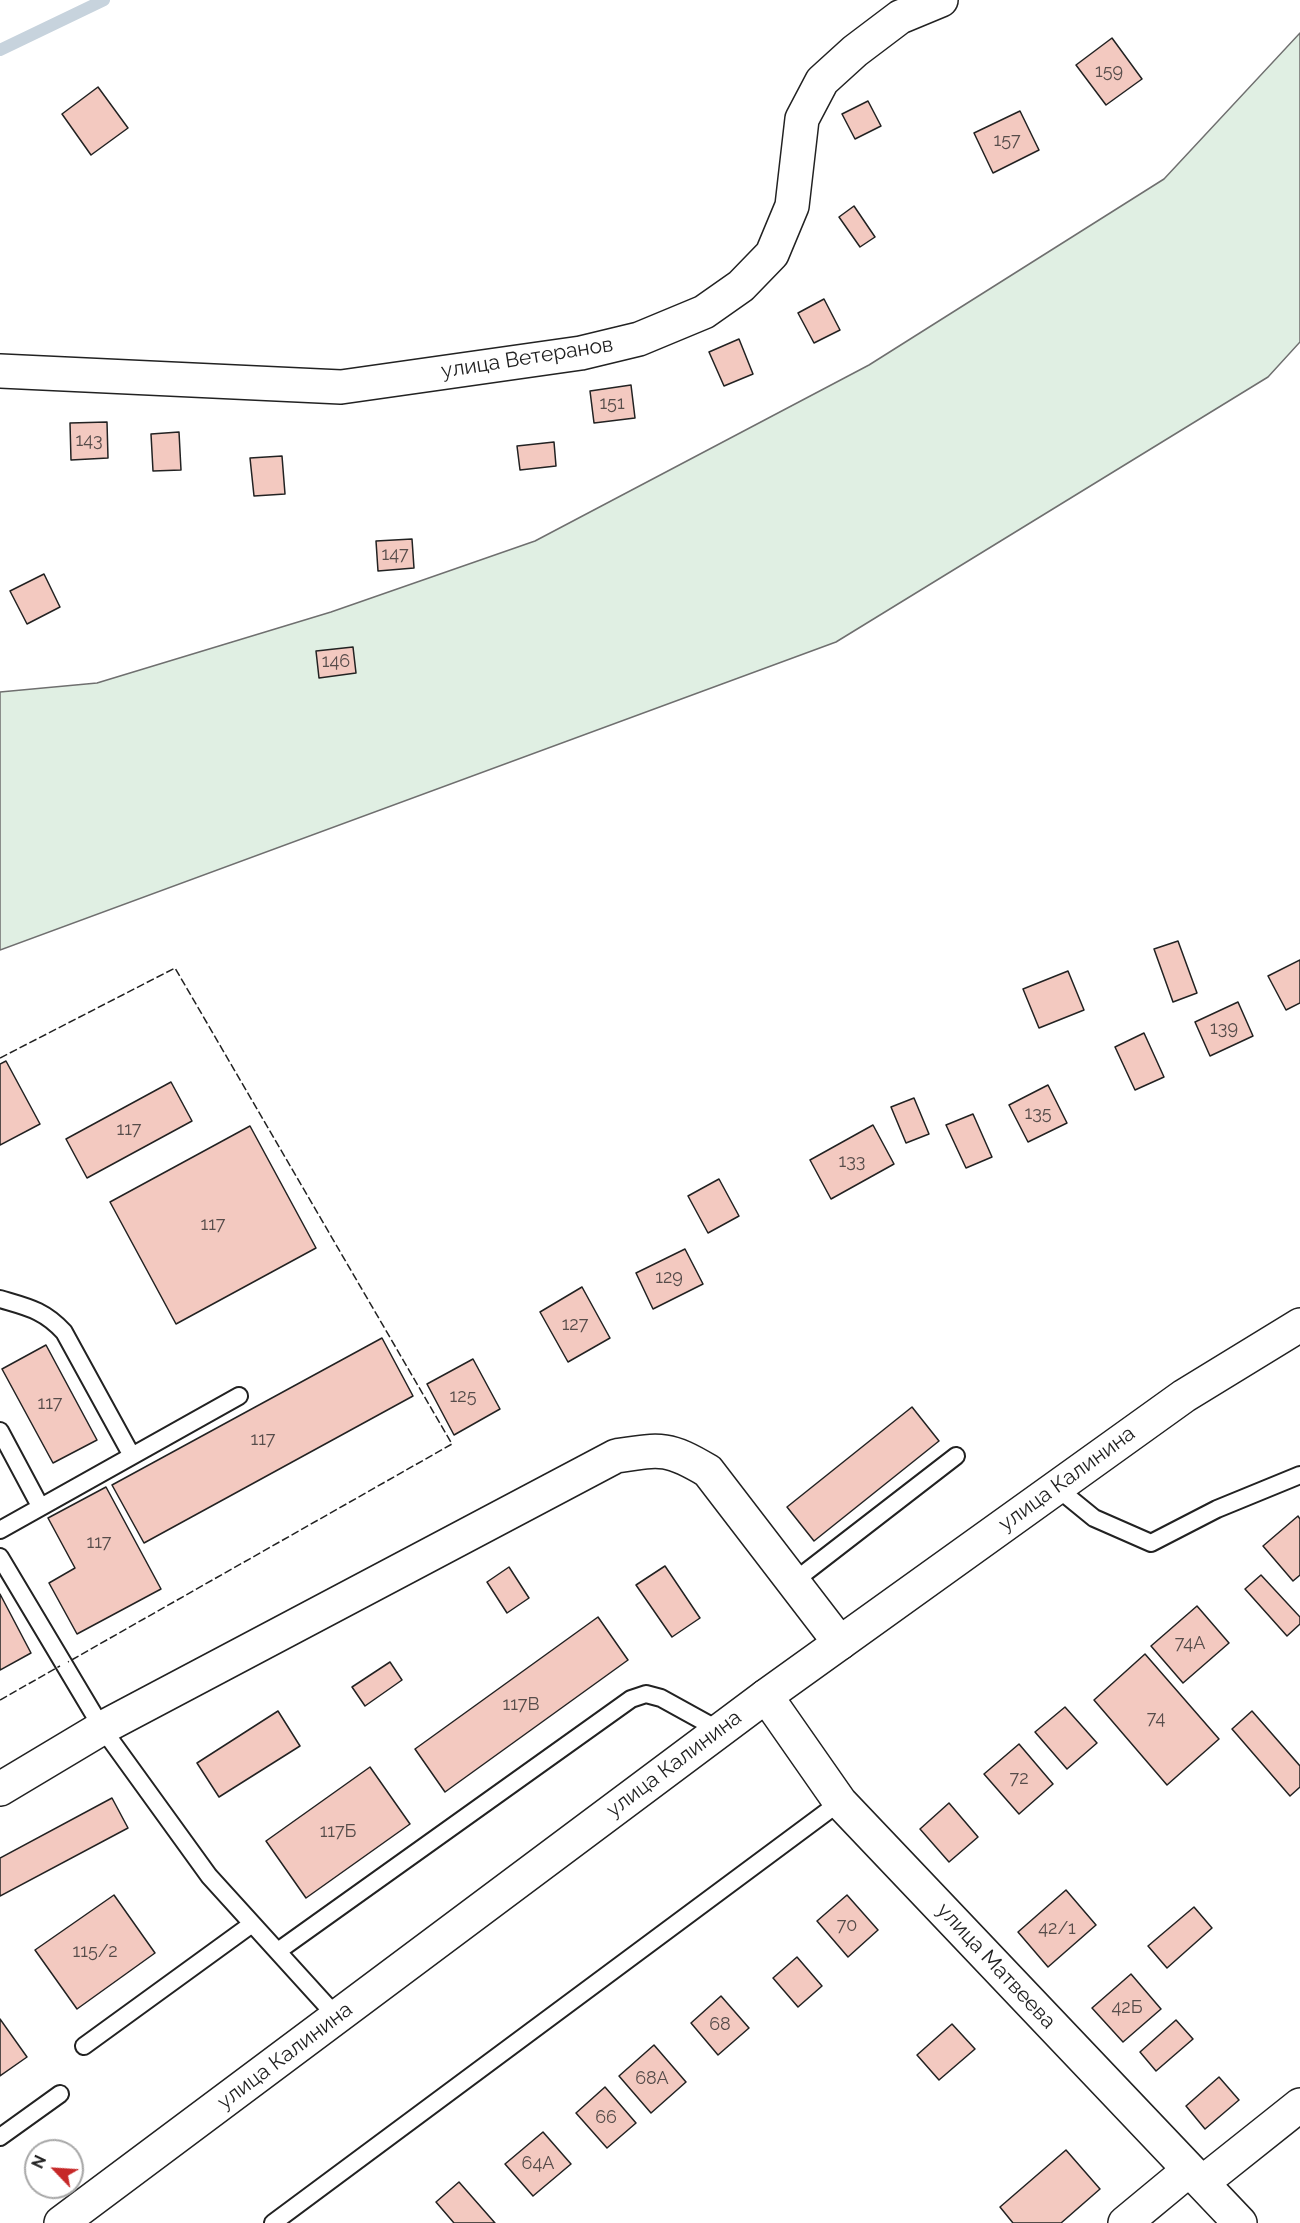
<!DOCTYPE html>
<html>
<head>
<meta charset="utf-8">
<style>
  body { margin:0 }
  #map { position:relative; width:1300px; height:2223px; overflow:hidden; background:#fff; font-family:Raleway,sans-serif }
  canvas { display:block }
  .north { position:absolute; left:24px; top:2139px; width:60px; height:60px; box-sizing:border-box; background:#fff; border:2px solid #a7a7a7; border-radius:50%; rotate:295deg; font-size:16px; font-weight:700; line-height:24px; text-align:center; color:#222 }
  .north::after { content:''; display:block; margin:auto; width:21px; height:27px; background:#c62828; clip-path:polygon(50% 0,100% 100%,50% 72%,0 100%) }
</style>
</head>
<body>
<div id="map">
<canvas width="1300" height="2223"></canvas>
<div class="north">N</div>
</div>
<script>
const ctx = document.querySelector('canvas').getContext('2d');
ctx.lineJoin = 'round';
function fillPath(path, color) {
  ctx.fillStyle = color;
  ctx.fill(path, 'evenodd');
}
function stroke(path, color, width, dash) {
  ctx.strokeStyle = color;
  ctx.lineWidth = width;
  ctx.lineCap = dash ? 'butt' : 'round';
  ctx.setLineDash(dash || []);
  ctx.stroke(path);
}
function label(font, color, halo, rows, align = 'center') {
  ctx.font = font + ' Raleway,sans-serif';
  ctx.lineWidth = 4.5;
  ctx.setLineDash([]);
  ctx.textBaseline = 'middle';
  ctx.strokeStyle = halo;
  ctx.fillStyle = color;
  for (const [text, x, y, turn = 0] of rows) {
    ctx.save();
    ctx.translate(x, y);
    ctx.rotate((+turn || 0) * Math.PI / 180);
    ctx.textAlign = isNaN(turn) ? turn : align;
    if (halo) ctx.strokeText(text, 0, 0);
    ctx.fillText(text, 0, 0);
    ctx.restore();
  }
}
const green = new Path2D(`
  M1300,33V342L1268,377L836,642L0,950V692L97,683L331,612L535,541L869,365L1164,179Z`);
const stream = new Path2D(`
  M0,50L104,0`);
const building = new Path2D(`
  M1112,38L1142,79L1106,105L1076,65Z
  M98,87L128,128L91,155L62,114Z
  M868,101L881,126L855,139L842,114Z
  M1020,111L1039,150L993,173L974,133Z
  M854,206L875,237L860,247L839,217Z
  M824,299L840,330L814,343L798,313Z
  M739,339L753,374L724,386L709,352Z
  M631,385L635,418L594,423L590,391Z
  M107,422L108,458L71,460L70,423Z
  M179,432L181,470L153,471L151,434Z
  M554,442L556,466L520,470L517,446Z
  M282,456L285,494L254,496L250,458Z
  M412,539L414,568L378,571L376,541Z
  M44,574L60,607L27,624L10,591Z
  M353,647L356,673L319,678L316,651Z
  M1178,941L1197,993L1173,1002L1154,949Z
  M1300,960V1003L1286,1010L1268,976Z
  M1068,971L1084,1010L1039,1028L1023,989Z
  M1238,1002L1253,1036L1210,1056L1195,1022Z
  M1144,1033L1164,1077L1135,1090L1115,1047Z
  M6,1061L40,1124L0,1145V1064Z
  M171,1082L192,1121L87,1178L66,1139Z
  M1048,1085L1067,1123L1028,1142L1009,1105Z
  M914,1098L929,1134L906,1143L891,1107Z
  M973,1114L992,1157L966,1168L946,1125Z
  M873,1125L894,1164L831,1199L810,1160Z
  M250,1126L316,1248L176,1324L110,1202Z
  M719,1179L739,1216L708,1233L688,1196Z
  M685,1249L703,1284L653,1309L636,1273Z
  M582,1287L610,1338L568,1362L540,1312Z
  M382,1338L413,1396L144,1543L112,1485Z
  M46,1345L97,1440L53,1463L2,1369Z
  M473,1359L500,1409L454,1435L427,1384Z
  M912,1407L939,1441L814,1541L787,1507Z
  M106,1487L161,1589L77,1634L49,1583L75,1568L48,1518Z
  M1298,1516L1300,1519V1575L1293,1581L1263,1546Z
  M665,1566L700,1618L672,1637L636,1585Z
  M509,1567L529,1598L507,1613L487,1582Z
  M1261,1575L1300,1617V1624L1287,1636L1245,1589Z
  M0,1594L31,1653L0,1670Z
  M1197,1606L1229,1643L1183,1683L1151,1646Z
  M598,1617L628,1660L445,1792L415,1749Z
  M1145,1654L1219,1739L1167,1785L1094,1700Z
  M390,1662L402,1680L365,1706L352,1687Z
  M1065,1707L1097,1743L1067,1769L1035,1732Z
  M278,1711L300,1746L219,1797L197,1763Z
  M1252,1711L1300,1766V1787L1290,1796L1232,1729Z
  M1019,1744L1053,1784L1019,1814L984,1774Z
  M370,1767L410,1824L306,1898L266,1841Z
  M112,1798L128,1828L0,1896V1858Z
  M949,1803L978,1837L949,1862L920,1829Z
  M1066,1890L1096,1925L1048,1967L1018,1932Z
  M114,1895L155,1953L77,2009L35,1950Z
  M847,1895L878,1930L848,1957L817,1921Z
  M1194,1907L1212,1928L1167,1968L1148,1946Z
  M797,1957L822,1986L798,2007L773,1978Z
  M1131,1974L1161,2009L1123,2042L1092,2008Z
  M721,1996L749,2028L718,2055L691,2023Z
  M0,2019L27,2057L0,2076Z
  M1176,2020L1193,2039L1156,2071L1140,2052Z
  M952,2024L975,2049L939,2080L917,2055Z
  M654,2045L686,2082L651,2113L619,2076Z
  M1219,2077L1239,2100L1205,2129L1186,2106Z
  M605,2087L636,2123L607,2148L576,2113Z
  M543,2132L571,2164L533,2196L505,2164Z
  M1066,2150L1100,2189L1061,2223H1013L1000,2207Z
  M459,2182L495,2223H454L436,2202Z`);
const lane = new Path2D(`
  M0,1299C27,1307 44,1310 64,1332L132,1456
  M0,1431L40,1506
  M1056,1487L1094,1518L1151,1543L1217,1509L1300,1475
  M0,1530L239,1396
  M0,1557L102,1728L209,1876L337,2017
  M793,1582L956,1456
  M278,1951L631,1699L646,1694L661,1698L719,1730
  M84,2046L252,1924
  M0,2137L60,2094
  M273,2223L840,1802`);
const street = new Path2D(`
  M0,371L341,387L581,353L639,339L704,312L741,286L772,254L792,206L802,119L822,81L855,51L900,17L941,0
  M766,1696L840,1802L1240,2223
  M0,1789L102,1728L616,1456C661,1449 668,1447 708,1471L840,1643
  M1202,2183L1300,2105
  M1125,2223L1189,2170`);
const secondary = new Path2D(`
  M61,2223L766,1696L1184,1396L1300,1325`);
const fence = new Path2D(`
  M0,1058L175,968L452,1444L68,1662
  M0,1700L60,1666`);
const numberNames = [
  ["159",1109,72],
  ["157",1007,141],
  ["151",612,404],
  ["143",89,441],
  ["147",395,555],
  ["146",336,662],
  ["139",1224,1029],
  ["135",1038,1114],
  ["117",129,1130],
  ["133",852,1162],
  ["117",213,1225],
  ["129",669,1278],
  ["127",575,1325],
  ["125",463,1397],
  ["117",50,1404],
  ["117",263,1440],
  ["117",99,1543],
  ["74А",1190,1644],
  ["117В",521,1705],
  ["74",1156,1719],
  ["72",1019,1779],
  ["117Б",338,1832],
  ["70",847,1926],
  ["42/1",1057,1929],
  ["115/2",95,1952],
  ["42Б",1127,2008],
  ["68",720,2025],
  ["68А",652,2079],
  ["66",606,2118],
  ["64А",538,2164]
];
const streetNames = [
  ["улица Ветеранов",527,358,-9],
  ["улица Калинина",1067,1479,-36],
  ["улица Калинина",674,1764,-37],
  ["улица Матвеева",996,1966,47],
  ["улица Калинина",285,2056,-37]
];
fillPath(green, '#e0efe3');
stroke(green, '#6f6f6f', 1.5);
stroke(stream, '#c7d3dd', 12);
fillPath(building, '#f3c9c0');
stroke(building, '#222', 1.5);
stroke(lane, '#222', 20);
stroke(street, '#222', 36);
stroke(secondary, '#222', 36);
stroke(lane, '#fff', 16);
stroke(street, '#fff', 33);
stroke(secondary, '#fff', 33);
stroke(fence, '#222', 1.5, [8, 3]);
label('18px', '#564c4a', null, numberNames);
label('21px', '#222', '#fff', streetNames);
</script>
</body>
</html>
